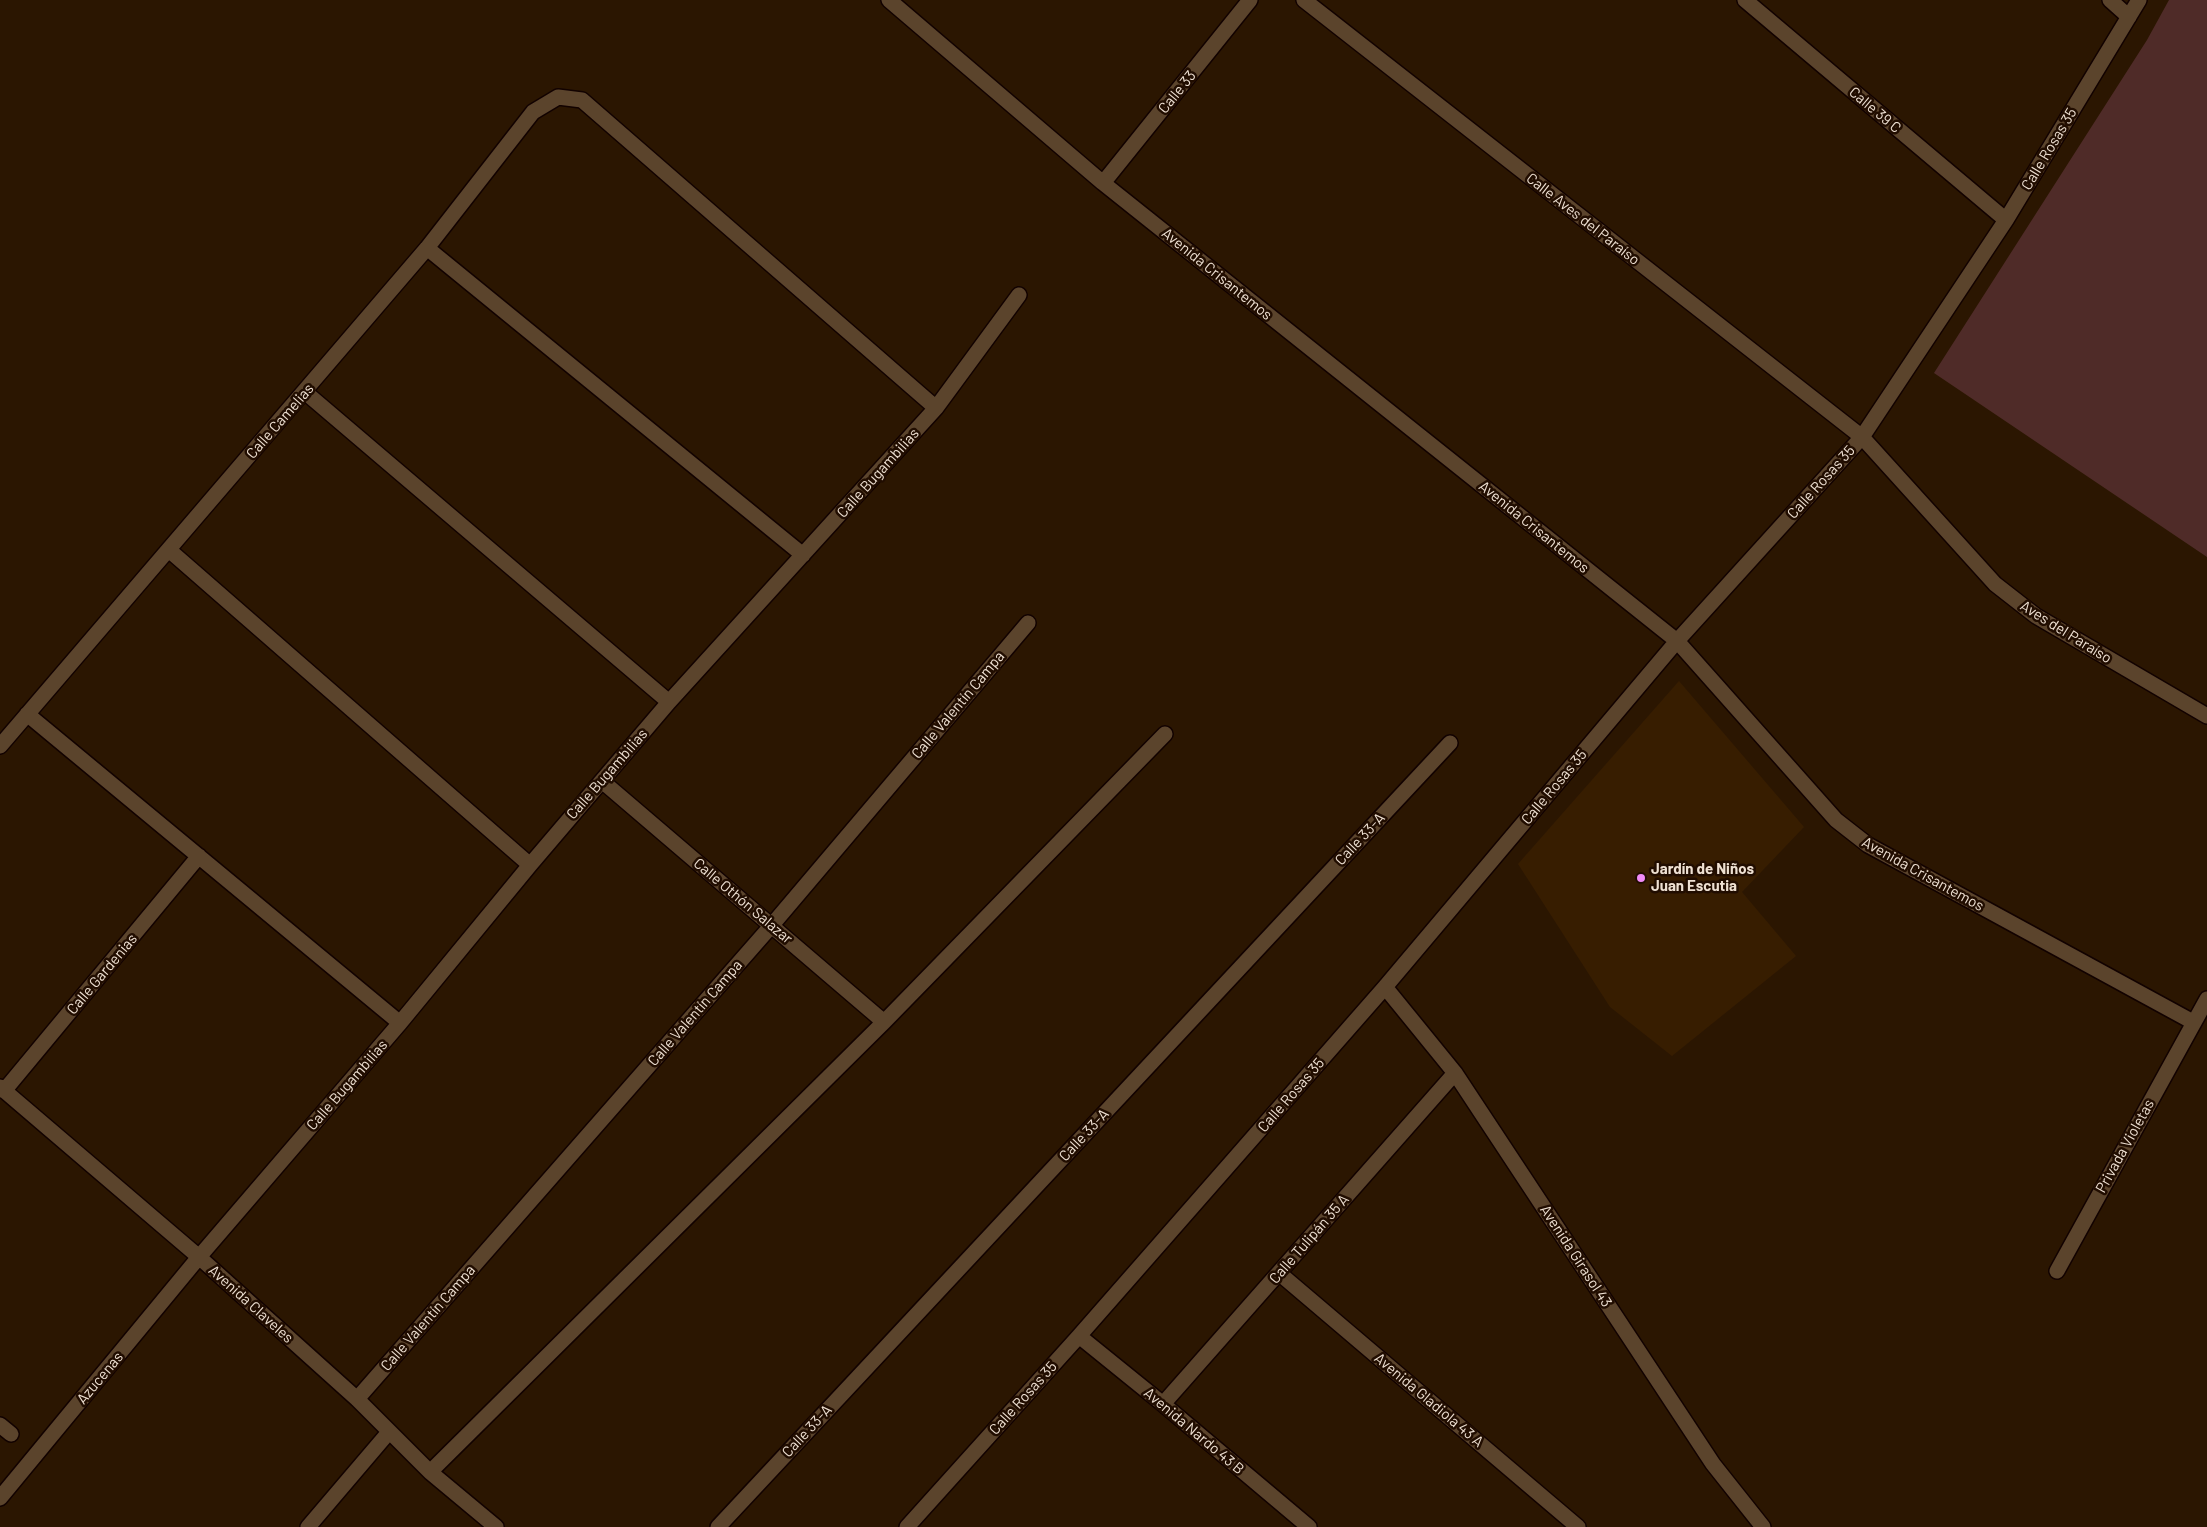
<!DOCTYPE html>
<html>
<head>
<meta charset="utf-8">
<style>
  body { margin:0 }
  canvas { display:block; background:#2b1601 }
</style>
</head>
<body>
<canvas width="2207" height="1527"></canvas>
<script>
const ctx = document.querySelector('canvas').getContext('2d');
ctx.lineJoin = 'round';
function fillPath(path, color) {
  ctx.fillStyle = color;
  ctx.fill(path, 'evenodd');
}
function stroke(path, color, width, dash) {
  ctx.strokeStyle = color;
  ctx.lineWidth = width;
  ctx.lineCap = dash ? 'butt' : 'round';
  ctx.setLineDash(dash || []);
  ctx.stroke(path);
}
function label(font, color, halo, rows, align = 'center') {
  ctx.font = font + ' Barlow,sans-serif';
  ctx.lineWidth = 5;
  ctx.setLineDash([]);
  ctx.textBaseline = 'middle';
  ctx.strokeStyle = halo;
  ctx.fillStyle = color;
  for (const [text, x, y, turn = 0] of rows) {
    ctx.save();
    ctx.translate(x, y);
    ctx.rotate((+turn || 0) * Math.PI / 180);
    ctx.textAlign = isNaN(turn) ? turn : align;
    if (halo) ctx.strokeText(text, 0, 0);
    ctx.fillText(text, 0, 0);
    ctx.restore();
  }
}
const built = new Path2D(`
  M1679,681L1804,827L1742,892L1796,956L1672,1056L1610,1007L1518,864Z`);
const green = new Path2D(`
  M2169,0H2207V557L1934,373L2147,40Z`);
const minor = new Path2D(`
  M889,0L1103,183L1677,641L1836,820L1868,845L2193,1022
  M1304,0L1862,437L1995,584L2036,616L2207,716
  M1745,0L2006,220
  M2110,0L2129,17
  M1103,183L1250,0
  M427,248L803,555
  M305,392L669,702
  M169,550L530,865
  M27,714L400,1023
  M0,746L427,248L533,112L558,97L582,100L936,408
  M602,781L884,1022
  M1385,987L1455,1073L1713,1464L1763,1527
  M0,1087L199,1257L357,1399L430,1472L496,1527
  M4,1091L199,856
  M2057,1271L2207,999
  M1279,1273L1578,1527
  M1079,1336L1163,1404L1309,1527
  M357,1399L772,925L1028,623
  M1163,1404L1455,1073
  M0,1425L11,1434
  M430,1472L884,1022L1165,734
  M0,1498L199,1257L400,1023L530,865L669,702L936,408L1019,295
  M308,1527L389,1432
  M718,1527L1450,743
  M907,1527L1079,1336L1385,987L1677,641L1862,437L2006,220L2139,0`);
const markers = [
  [1641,878,5,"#f08bf6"]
];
const streetNames = [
  ["Calle 33",1177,92,-51],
  ["Calle 39 C",1875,110,40],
  ["Calle Rosas 35",2049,149,-59],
  ["Calle Aves del Paraíso",1583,219,38],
  ["Avenida Crisantemos",1217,274,39],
  ["Calle Camelias",280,421,-49],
  ["Calle Bugambilias",878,473,-48],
  ["Calle Rosas 35",1821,482,-48],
  ["Avenida Crisantemos",1534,527,39],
  ["Aves del Paraíso",2066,632,32],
  ["Calle Valentín Campa",958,705,-50],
  ["Calle Bugambilias",607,774,-49],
  ["Calle Rosas 35",1554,787,-50],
  ["Calle 33-A",1360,839,-47],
  ["Avenida Crisantemos",1923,874,29],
  ["Calle Othón Salazar",743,901,40],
  ["Calle Gardenias",102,974,-50],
  ["Calle Valentín Campa",695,1013,-49],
  ["Calle Bugambilias",347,1085,-49],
  ["Calle Rosas 35",1291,1095,-49],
  ["Calle 33-A",1084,1135,-47],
  ["Privada Violetas",2125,1146,-61],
  ["Calle Tulipán 35 A",1309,1239,-49],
  ["Avenida Girasol 43",1576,1256,57],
  ["Avenida Claveles",251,1304,42],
  ["Calle Valentín Campa",428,1318,-49],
  ["Azucenas",100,1378,-50],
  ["Calle Rosas 35",1023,1398,-48],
  ["Avenida Gladiola 43 A",1429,1400,40],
  ["Calle 33-A",807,1431,-47],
  ["Avenida Nardo 43 B",1194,1431,40]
];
const poiNames = [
  ["Jardín de Niños",1651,869],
  ["Juan Escutia",1651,886]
];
fillPath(built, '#371d00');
fillPath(green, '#4f2b28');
stroke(minor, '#120200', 18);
stroke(minor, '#5b442c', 15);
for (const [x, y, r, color] of markers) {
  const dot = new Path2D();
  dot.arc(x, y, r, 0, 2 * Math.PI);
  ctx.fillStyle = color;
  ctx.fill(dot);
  stroke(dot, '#210d00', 2);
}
label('15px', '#eee0d2', '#210d00', streetNames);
label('bold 15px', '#eee0d2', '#210d00', poiNames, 'left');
</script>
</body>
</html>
